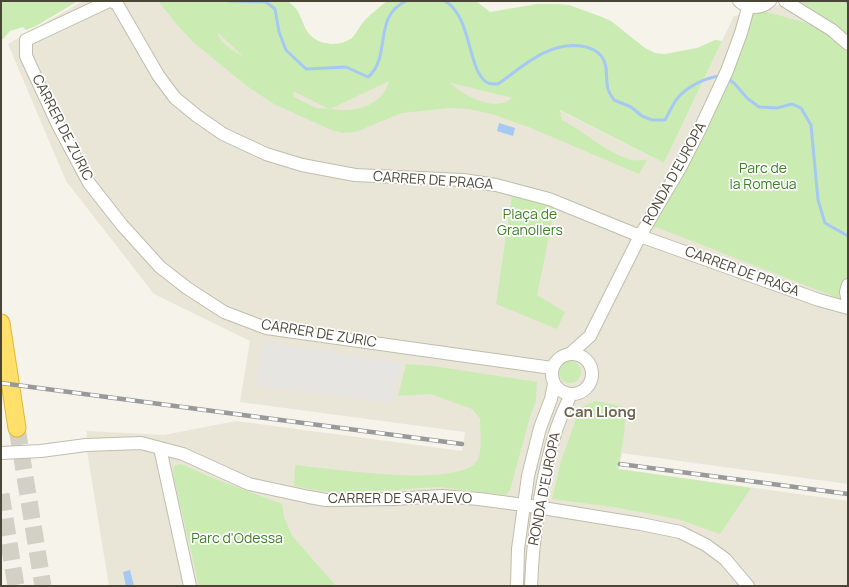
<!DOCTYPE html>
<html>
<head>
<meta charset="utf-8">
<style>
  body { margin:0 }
  #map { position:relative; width:849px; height:587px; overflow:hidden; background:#f5f3ea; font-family:Manrope,sans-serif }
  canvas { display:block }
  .frame { position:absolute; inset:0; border:2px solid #4a4537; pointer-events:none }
</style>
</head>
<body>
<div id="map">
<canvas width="849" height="587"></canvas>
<div class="frame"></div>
</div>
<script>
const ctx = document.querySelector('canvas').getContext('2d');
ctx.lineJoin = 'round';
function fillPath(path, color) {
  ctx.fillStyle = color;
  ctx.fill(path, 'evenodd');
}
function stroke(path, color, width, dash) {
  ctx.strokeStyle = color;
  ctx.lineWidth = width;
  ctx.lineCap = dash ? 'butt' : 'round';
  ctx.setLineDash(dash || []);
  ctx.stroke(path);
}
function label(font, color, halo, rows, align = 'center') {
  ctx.font = font + ' Manrope,sans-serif';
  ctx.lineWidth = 3.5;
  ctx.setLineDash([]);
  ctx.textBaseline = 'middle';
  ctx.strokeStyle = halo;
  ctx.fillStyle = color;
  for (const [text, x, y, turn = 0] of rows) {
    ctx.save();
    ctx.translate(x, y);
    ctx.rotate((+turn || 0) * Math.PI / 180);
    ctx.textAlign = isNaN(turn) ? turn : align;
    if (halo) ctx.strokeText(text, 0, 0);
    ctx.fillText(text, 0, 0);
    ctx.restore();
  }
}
const residential = new Path2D(`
  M83,1H184L409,72L484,91L555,108L664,163L734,16L780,5L832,30L848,44V484L622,453L619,469L848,501V586H109L86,445L87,431L164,435L236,421L462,451L465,432L240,402L250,341L154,294L66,181L8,44Z`);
const green = new Path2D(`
  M1,1H78L36,26L26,30L23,27L10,31L3,39H1Z
  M158,1H288C291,4 295,7 297,10C302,18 303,27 310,35C321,46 341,47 353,37C357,32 360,25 366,19C372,13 380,7 387,1H476L490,12L537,4H556L569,5L602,17L611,21L645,48L655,53L665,54L697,48L715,40L722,41L664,163L560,110L562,120C585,132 606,153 632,160C636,161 642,160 647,160L639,174L531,128L495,115L469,109L449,108L402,113L377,123L356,132L342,133L329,129L274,104L247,86L193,42L180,28ZM217,32L243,56C234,52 219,42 217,32ZM389,81C383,107 352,113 330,109ZM450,83H451L512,98C495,113 465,96 450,83ZM293,91L329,109L316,108L294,97Z
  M793,1H848V37Z
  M752,8L832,30L848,45V302L656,227L640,236Z
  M512,196L555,207L537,295L565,312L557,329L496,304Z
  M559 372a11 11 0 1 1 22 0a11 11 0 1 1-22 0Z
  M406,364L433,366L537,382L536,400L530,417L510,490L506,495L439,487L346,493L319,491L294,486L295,465C328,468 457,489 477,461C483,452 480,429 480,418L472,409L431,394L398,396Z
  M596,401L626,407L624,435L618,469L751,488L720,534L678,519L613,507L552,499L561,461L580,408Z
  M181,464L210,477L282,504L284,517L292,536L336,586H199L173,474L174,466Z`);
const parking = new Path2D(`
  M263,342L401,363L392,403L256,386Z`);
const water = new Path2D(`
  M499,123L515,128L513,136L497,131Z
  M130,570L134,586H126L123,572Z`);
const stream = new Path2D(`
  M229,1L266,2L275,9L279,32L286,50L306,69L346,67L368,77C392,57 372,17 406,1
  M445,1C473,18 467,72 488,83C491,84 495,84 498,84C522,67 549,41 581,46C589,47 597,50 602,57C609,67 605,79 608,89C609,93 612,97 614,100L631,107L642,116L652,120H665C669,113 672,106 676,100C686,87 704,78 720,76
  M846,1L848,3
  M727,78L735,84L747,98L759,107L777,108L792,104L801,108L811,125L818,200L825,223L848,236`);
const highwayTunnel = new Path2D(`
  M17,428L43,586
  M1,494L16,586`);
const minor = new Path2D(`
  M109,1L26,40V56L58,125L89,183L122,225L160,267L187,288L224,312L266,328L552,368
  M111,1L117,4L158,75L175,98L197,116L223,134L266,154L302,165L355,175L463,180L496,185L549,199L640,236L819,300L848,308
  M739,1C748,9 761,9 770,1
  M785,1L832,30L848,44
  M848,285L846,292L848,302
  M571,353L590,336L640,236L680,168L699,131L727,71L741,33L750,1
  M552 374a20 20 0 1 1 40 0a20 20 0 1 1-40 0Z
  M160,448L190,586
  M1,453L41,451L86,445L141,443L183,454L249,484L309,497L326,500L394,499L442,496L479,499L524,505L641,524L680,532L706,545L725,559L748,586
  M517,586L518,549L528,476L540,428L551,399L554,384
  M531,586C533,536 540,486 554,437C558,422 565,408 571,394`);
const highway = new Path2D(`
  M1,323L17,428`);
const rail = new Path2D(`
  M1,383L462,444
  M620,464L848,494`);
const streetNames = [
  ["CARRER DE ZURIC",62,128,63],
  ["RONDA D'EUROPA",675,174,-61],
  ["CARRER DE PRAGA",433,181,4],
  ["CARRER DE PRAGA",742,272,20],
  ["CARRER DE ZURIC",319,334,9],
  ["RONDA D'EUROPA",545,489,-79],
  ["CARRER DE SARAJEVO",400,499]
];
const parkNames = [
  ["Parc de",763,169],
  ["la Romeua",763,185],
  ["Plaça de",530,215],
  ["Granollers",530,231],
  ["Parc d'Odessa",237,539]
];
const neighbourhoodNames = [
  ["Can Llong",600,413]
];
fillPath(residential, '#e9e6d8');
fillPath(green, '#caebb2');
fillPath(parking, '#e7e5e1');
fillPath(water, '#a5c9f3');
stroke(stream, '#a5c9f3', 3);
stroke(highwayTunnel, '#d3d0c6', 17, [17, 8]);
stroke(minor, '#c1bdac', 14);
stroke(highway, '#e3b936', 19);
stroke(minor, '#fff', 12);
stroke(highway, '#ffe06b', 17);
stroke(rail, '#999', 4.5);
stroke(rail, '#fff', 3, [9]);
label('14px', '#4a4537', '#fff', streetNames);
label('14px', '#3e7f27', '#fff', parkNames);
label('bold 15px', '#6d644e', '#fff', neighbourhoodNames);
</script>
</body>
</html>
